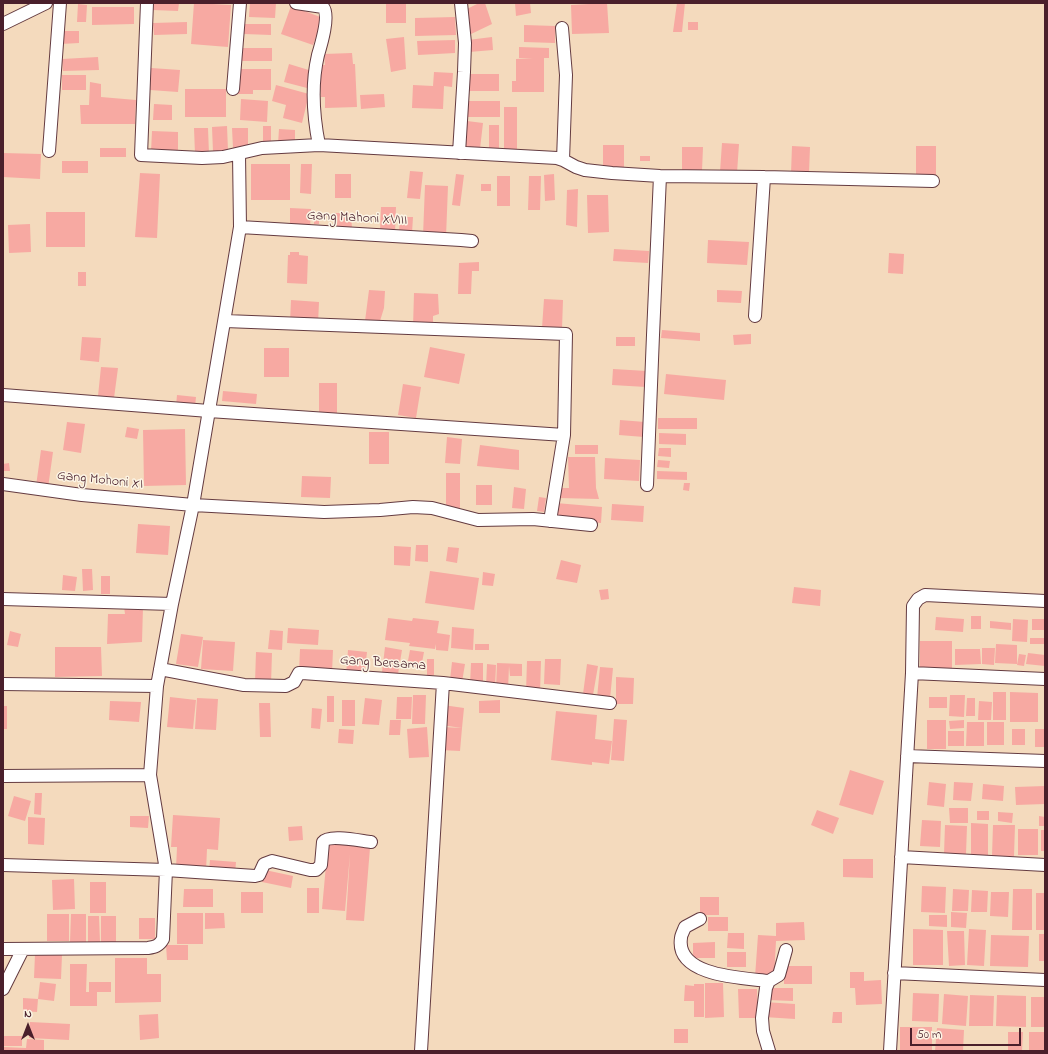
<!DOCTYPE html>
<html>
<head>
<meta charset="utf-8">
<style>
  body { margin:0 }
  #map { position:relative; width:1048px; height:1054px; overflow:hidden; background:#f4dabd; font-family:"Indie Flower",sans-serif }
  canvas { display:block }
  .frame { position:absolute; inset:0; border:4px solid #4a1f2b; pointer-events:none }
  .north { position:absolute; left:8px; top:1006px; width:40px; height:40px; -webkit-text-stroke:3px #fcf5e5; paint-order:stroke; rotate:0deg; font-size:11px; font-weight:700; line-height:16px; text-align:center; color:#4a1f2b }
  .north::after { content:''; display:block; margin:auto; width:14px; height:18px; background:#4a1f2b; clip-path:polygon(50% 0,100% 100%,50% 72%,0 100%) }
  .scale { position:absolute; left:910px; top:1028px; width:111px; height:18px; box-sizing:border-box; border:2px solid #4a1f2b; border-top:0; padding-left:5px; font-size:12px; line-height:14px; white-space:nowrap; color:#4a1f2b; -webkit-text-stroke:3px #fcf5e5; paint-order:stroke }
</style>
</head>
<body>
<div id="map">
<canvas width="1048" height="1054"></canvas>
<div class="frame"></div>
<div class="north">N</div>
<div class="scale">50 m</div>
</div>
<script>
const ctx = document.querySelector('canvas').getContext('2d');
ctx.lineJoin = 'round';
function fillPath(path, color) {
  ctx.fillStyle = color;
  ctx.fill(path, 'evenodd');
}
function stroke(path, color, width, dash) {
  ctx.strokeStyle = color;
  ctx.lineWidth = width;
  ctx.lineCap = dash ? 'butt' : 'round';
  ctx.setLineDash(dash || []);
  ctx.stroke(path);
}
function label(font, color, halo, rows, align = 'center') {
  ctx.font = font + ' "Indie Flower",sans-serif';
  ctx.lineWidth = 3;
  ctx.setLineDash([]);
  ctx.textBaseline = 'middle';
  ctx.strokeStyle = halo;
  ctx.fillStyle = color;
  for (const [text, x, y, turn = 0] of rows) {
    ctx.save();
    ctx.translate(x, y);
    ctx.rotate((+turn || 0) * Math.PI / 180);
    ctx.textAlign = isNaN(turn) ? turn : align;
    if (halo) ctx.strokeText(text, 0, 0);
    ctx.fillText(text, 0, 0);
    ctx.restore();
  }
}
const building = new Path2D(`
  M154,3H179L178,11L153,10Z
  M194,3L231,5L228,47L191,44Z
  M250,3H276L275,18L249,17Z
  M386,3H406V23H386Z
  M479,3H485L492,24L469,35L465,10Z
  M515,3H530L531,13L516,16Z
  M607,3L609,33L572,34L571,5Z
  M677,3H685L682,32H673Z
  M78,4L87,5L86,22H77Z
  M291,6L323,18L313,45L281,34Z
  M92,7H134V24L92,25Z
  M455,17L456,35L415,36V18Z
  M187,22V34L154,35L153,23Z
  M688,22H698V30H688Z
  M244,24H271V35L244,34Z
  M524,25L555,26V43L524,42Z
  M60,31H79V43L61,44Z
  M404,37L406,69L391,72L386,39Z
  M492,37L493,50L469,52L468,40Z
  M455,40V53L418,55L417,41Z
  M519,47L549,48V58H544V92H512V81H516V59L533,58H519Z
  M241,48H272V61H241Z
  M352,53L353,64H355L357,107L325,108V97H321L320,65H325L324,54Z
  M98,57L99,70L63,71L62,59Z
  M289,64L312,71L307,88L284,82Z
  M151,68L180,70L178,92L150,90Z
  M238,69H271V90H253V94H238Z
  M434,72L453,73L452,87L444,86L443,109L412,108L413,85L433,86Z
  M467,74H499V91H467Z
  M62,75H86V90H62Z
  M90,82L101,84V97L136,100L135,124H81L80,105H89Z
  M276,85L309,94L302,123L283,118L286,105L272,101Z
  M185,89H226V117H185Z
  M384,94L385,107L361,109L360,95Z
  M241,99L268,101L267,122L240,120Z
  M467,101H500V117H467Z
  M154,104L172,105V120H153Z
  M504,107H517V150H504Z
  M467,121L483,123L480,149L465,147Z
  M489,125H499V152H489Z
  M227,126L228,151L213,152L212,127Z
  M263,126H271V143H263Z
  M194,128H208L209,154H195Z
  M232,128H248V147L233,148Z
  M279,129L295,130V145L278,144Z
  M152,131L178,132V152H151Z
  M722,143L739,144L737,173L720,172Z
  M603,145H624V168H603Z
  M792,146L810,147L809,173H791Z
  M916,146H936V176H916Z
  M682,147H703L702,171L682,170Z
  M100,148H126V157H100Z
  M3,153L41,154L40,179L3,177Z
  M640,156H650V161H640Z
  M62,161H88V173H62Z
  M251,164H290V200H251Z
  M301,164H312L311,194L300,193Z
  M410,171L423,172L420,199L407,198Z
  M140,173L160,174L157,238L135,237Z
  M335,174H351V198H335Z
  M456,174L464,175L460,206L452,205Z
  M554,174L555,200L545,201L544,175Z
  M497,176H510V206H497Z
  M529,176H541L540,210H528Z
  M481,184H491V191H481Z
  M425,185L448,186L446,237L423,236Z
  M578,189L577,227L566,225L567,190Z
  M587,195H608L609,232L588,233Z
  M381,207H396L395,233L380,232Z
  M290,208L311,209L310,228L290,227Z
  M46,212H85V247H46Z
  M334,213H351L352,229L334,230Z
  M314,217H319V224H314Z
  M400,217H413L412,233H399Z
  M30,224L31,252L9,253L8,225Z
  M708,240L749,242L747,265L707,263Z
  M614,249L649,251L648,263L613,261Z
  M290,252H299V255L308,256L307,284L287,283L288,255H290Z
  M889,253L904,254L903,274L888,273Z
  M479,262V271H472L471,294H458L459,263Z
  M78,272H86V286H78Z
  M369,290L385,291L384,308L380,321H365Z
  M717,290L742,291L741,303L717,302Z
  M414,293L438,294L439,314L433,316V323L413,327Z
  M544,299L563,300L562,329L542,328Z
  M291,300L319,302L318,324L290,323Z
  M662,330L700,333V341L661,338Z
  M751,334V344L734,345L733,335Z
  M82,337L101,338L99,362L80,360Z
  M616,337H635V346H616Z
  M430,347L465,354L459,384L424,377Z
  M264,348H289V377H264Z
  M101,367L118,368L114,398L98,396Z
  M613,369L647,371L646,387L612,385Z
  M666,374L726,380L724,400L664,394Z
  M319,383H337V413H319Z
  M403,384L421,387L416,418L398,415Z
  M223,391L257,394L256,404L222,401Z
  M177,395L196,397L195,407L176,406Z
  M658,418H697V429H658Z
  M620,420L645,422L644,437L619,435Z
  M67,422L85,424L81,453L63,450Z
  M127,427L139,429L137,439L125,437Z
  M185,429L186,485L144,486L143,430Z
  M369,432H389V464H369Z
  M659,433L686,434V445L659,444Z
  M447,437L462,439L460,464L445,463Z
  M480,445L519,450V470L477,466Z
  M575,445H598V454H575Z
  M659,448H671V457L658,456Z
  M41,450L53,452L48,488L36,486Z
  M568,457H595L596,488L599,499L559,498L560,488H569Z
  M605,458L640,460L639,481L604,479Z
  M658,460L670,461L669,468L657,467Z
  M9,463L10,471H4L3,464Z
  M657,471L687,472V480L657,479Z
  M446,473H460V508H446Z
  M302,476L331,477L330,498L301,497Z
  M684,483H690L689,491L683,490Z
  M476,485H492V505H476Z
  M514,487L526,489L524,509L512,508Z
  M539,497L546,498L544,512L537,511Z
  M556,503L602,507L601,523L554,518Z
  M612,504L644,506L643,522L611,520Z
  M138,524L170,526L168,555L136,553Z
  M416,545H428V562L415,561Z
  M394,546L411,547L410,566L394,565Z
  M448,547L459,548L457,563L446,561Z
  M561,560L581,565L577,583L556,579Z
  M82,569H92L93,590L83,591Z
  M430,571L479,578L474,610L425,603Z
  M483,572L495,574L493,586L482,585Z
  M63,575L77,577L75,591L62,590Z
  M101,576H110V594H101Z
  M794,587L821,590L820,606L792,603Z
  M608,589L609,599L601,600L599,590Z
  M124,607H143L142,642L107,644L108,614H125Z
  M971,616H981V629H971Z
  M936,617L964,619L963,632L935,630Z
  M388,618L412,621L413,618L439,621L437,633L450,635L448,651L436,650V644L435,649L409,646L410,643L385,640Z
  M1013,619L1028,620L1027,642L1012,641Z
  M1032,619H1044V630H1032Z
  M990,621L1011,623V630L990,628Z
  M452,627L474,629L473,650L451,648Z
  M288,628L319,630L318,645L287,643Z
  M270,630L283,631L282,650L268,649Z
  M10,631L21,634L18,647L7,645Z
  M181,634L203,637L198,667L176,664Z
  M1030,638H1045V644H1030Z
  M203,640L235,642L233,671L201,669Z
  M920,641H952V669H920Z
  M475,644H489V650H475Z
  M996,644L1017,645V664L995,663Z
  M55,647H101L102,676L55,677Z
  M385,647L402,650L398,674L382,672Z
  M982,648H995L994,665L982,664Z
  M300,649L333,650L332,673L299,672Z
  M955,649H980L981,664L955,665Z
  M348,650L367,652L364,677L346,675Z
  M410,650L424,652L421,668L407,666Z
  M256,652L272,653L271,684L255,683Z
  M1028,653L1045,655V666L1026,664Z
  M1019,654L1026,655L1024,666L1017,665Z
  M427,659H434V675H427Z
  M545,659H561L560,685L544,684Z
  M527,661H541L540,693L526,692Z
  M452,662L465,664L462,682L450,680Z
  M471,663H483V685H470Z
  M497,663L522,664V676H510L509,666L508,690L496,689Z
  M487,664L496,665L495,687H486Z
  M587,664L598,666L593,695L583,694Z
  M600,667L613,668L610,699L597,698Z
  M616,677L634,678L633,704H616Z
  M993,692H1006V720H993Z
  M1010,692L1038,693V722H1010Z
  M413,695H426L425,724H412Z
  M950,695H965L964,717L949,716Z
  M327,696H334V722H327Z
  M170,697L196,700L193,729L167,727Z
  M397,697H412L411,719H396Z
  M929,697H947V708H929Z
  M197,698L218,699L216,730L195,729Z
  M365,698L382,700L379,725L362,724Z
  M967,698H975V716H966Z
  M342,700H355V726H342Z
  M500,700V713H479V701Z
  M110,701L141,702L139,722L109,720Z
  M979,701L992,702L991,720H978Z
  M259,703H270L271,737H260Z
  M443,705L464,708L462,728L441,725Z
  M3,706H7V729H3Z
  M312,708L322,709L320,729L311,728Z
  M556,711L597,715L595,739L612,741L609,764L592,762V765L551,760Z
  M614,719L627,720L624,761L611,760Z
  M390,720H401L400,735H389Z
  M927,720H946V749H927Z
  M964,720V728L950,729L949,721Z
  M967,722H984V746H966Z
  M987,722H1004V745H987Z
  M427,727L429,757L409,758L407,729Z
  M442,727L462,728L460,751L440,750Z
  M339,729L354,730L353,744L338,743Z
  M1012,729H1025V745H1012Z
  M1035,729H1044V747H1035Z
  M948,731H964V746H948Z
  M850,770L884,781L873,815L839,805Z
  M929,782L946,784L944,807L927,805Z
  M954,782L973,783L971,801L953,800Z
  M983,784L1004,786L1003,801L982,799Z
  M1045,786V804L1016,805L1015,787Z
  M35,793H42L41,815L34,814Z
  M14,796L31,801L25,821L8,816Z
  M949,808H968V823H950Z
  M817,810L839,818L833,834L811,825Z
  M977,811H989V820H977Z
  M998,812L1013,813L1012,823L998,821Z
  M173,815L220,818L218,850L207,849L206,871L176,869L177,847H171Z
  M130,816H149L148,828L130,827Z
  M1039,816L1045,817V826H1039Z
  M28,817L45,818L44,845L28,844Z
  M922,820L941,821L940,847L920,846Z
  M971,823L988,824V856H971Z
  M945,825L967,826L966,854H944Z
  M993,825H1015L1014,856H992Z
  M302,826L303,840L289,841L288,827Z
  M1018,829H1038V855H1018Z
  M1041,830H1045V851H1041Z
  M328,843L370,848L364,921L346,920L350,854L345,911L322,909Z
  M843,859H873V878L843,877Z
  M210,860L236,862L235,874L209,871Z
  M265,870L293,876L291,888L262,882Z
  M74,879L75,909L53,910L52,880Z
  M90,882H106V913H90Z
  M922,886L946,887L945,913L921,912Z
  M307,888H319V913H307Z
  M184,889H213V907H183Z
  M953,889L969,890L968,911H952Z
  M1013,889H1032V930H1012Z
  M972,890L988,891L987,912H971Z
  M241,892H263V913H241Z
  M991,892H1009L1008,917L990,916Z
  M1036,893H1045V930H1036Z
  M700,897H719V915H700Z
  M951,912L967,913L966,928L951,927Z
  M177,913H203V944H177Z
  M205,913H224L225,928L205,929Z
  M47,914H69V941H47Z
  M71,914H86V942H70Z
  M929,915H947V927L929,926Z
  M88,916H99L100,942H88Z
  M101,916H116V942H101Z
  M708,917H728V931H708Z
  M139,918H155V939H139Z
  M804,922L805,940L776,941L774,978L755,977L758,935L776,936V923Z
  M913,929L943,930V965H913Z
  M969,929L986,930L984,966L967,965Z
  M947,931H964L965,965L949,966Z
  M728,933H744V949L727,948Z
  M1039,934H1045V961H1039Z
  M991,935L1029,936L1028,967L990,966Z
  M715,942V958H693V943Z
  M166,945H188V960H167Z
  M727,952H746V967H727Z
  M35,954L62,955L61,979L34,978Z
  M115,958H147V974H161V1002L115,1003Z
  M70,964H87L86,992H89V982H111V992H97V1006H70Z
  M784,966H812V984H784Z
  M850,972H864V981L881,980L882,1004L856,1005L855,988H850Z
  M40,982L56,984L54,1001L38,999Z
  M705,983H723L724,1017L705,1018Z
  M694,984H704V1017H694V1001H684L685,985L694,986Z
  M768,988H793V1001L768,1000Z
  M738,989H757L758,1018H739Z
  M913,993L939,994L938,1022L912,1021Z
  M944,994L968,996L966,1026L942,1024Z
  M970,995L994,996L993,1026H969Z
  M997,995L1026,996V1027L996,1026Z
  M1031,997H1045V1027H1031Z
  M23,998L38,999L37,1012L23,1011Z
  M764,1002L795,1004V1019L764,1017Z
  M833,1012H842V1023H832Z
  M158,1014L159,1038L140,1040L139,1015Z
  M30,1022L70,1024L69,1040L29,1038Z
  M900,1027H932V1051H900Z
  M937,1028L964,1030L963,1051H935Z
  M674,1029H688V1043H674Z
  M1008,1032H1023L1022,1051H1008Z
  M1029,1032H1045V1051H1029Z
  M3,1036H22V1046H3Z
  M27,1039L44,1040V1051H3V1047L26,1048Z`);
const minor = new Path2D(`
  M147,3L141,155L202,158L223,157L262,148L319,145L557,158L563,160L576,167L585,170L612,173L660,176L764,177L933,181
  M296,3L323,7C330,15 321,45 318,55C311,85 313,115 319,145
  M3,24L46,3
  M562,28L566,75L563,160
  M233,89L240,3
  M49,151L60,3
  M459,153L464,72L465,43L461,3
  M240,227L461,240L472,241
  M755,316L764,177
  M225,321L566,334L564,435L550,521
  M3,395L209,411L564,435
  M3,484L82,495L193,505L324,512L380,510L413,507L432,508L478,520L533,519L591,525
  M647,485L653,335L660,176
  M3,599L172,604
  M160,669L244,685L286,686L294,682L299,673H302L443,683L610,703
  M912,673L1045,679
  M3,684L157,686
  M907,756L1045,761
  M3,776L150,775
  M901,857L1045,865
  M3,865L166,870L255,876L259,875L264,864L272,861L310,870H316L321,865L323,842C329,834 361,841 371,842
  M700,919L685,927C684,930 681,935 681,938C675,977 745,978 769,981
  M3,949L148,948C155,947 159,946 163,939L166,870L150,775L157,686L172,604L193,505L240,227L239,154
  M894,973L1045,980
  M3,989L23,949
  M421,1051L443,683
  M769,1051L763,1031L762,1018L766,988L769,981L779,975L786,950
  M890,1051L912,673L913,606L918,599L925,595L1045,601`);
const streetNames = [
  ["Gang Mahoni XVIII",357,219,3],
  ["Gang Mohoni XI",100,481,6],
  ["Gang Bersama",383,664,4]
];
fillPath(building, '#f7a9a2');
stroke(minor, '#643b41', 14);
stroke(minor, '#fff', 12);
label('14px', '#4a1f2b', '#fcf5e5', streetNames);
</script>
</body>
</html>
